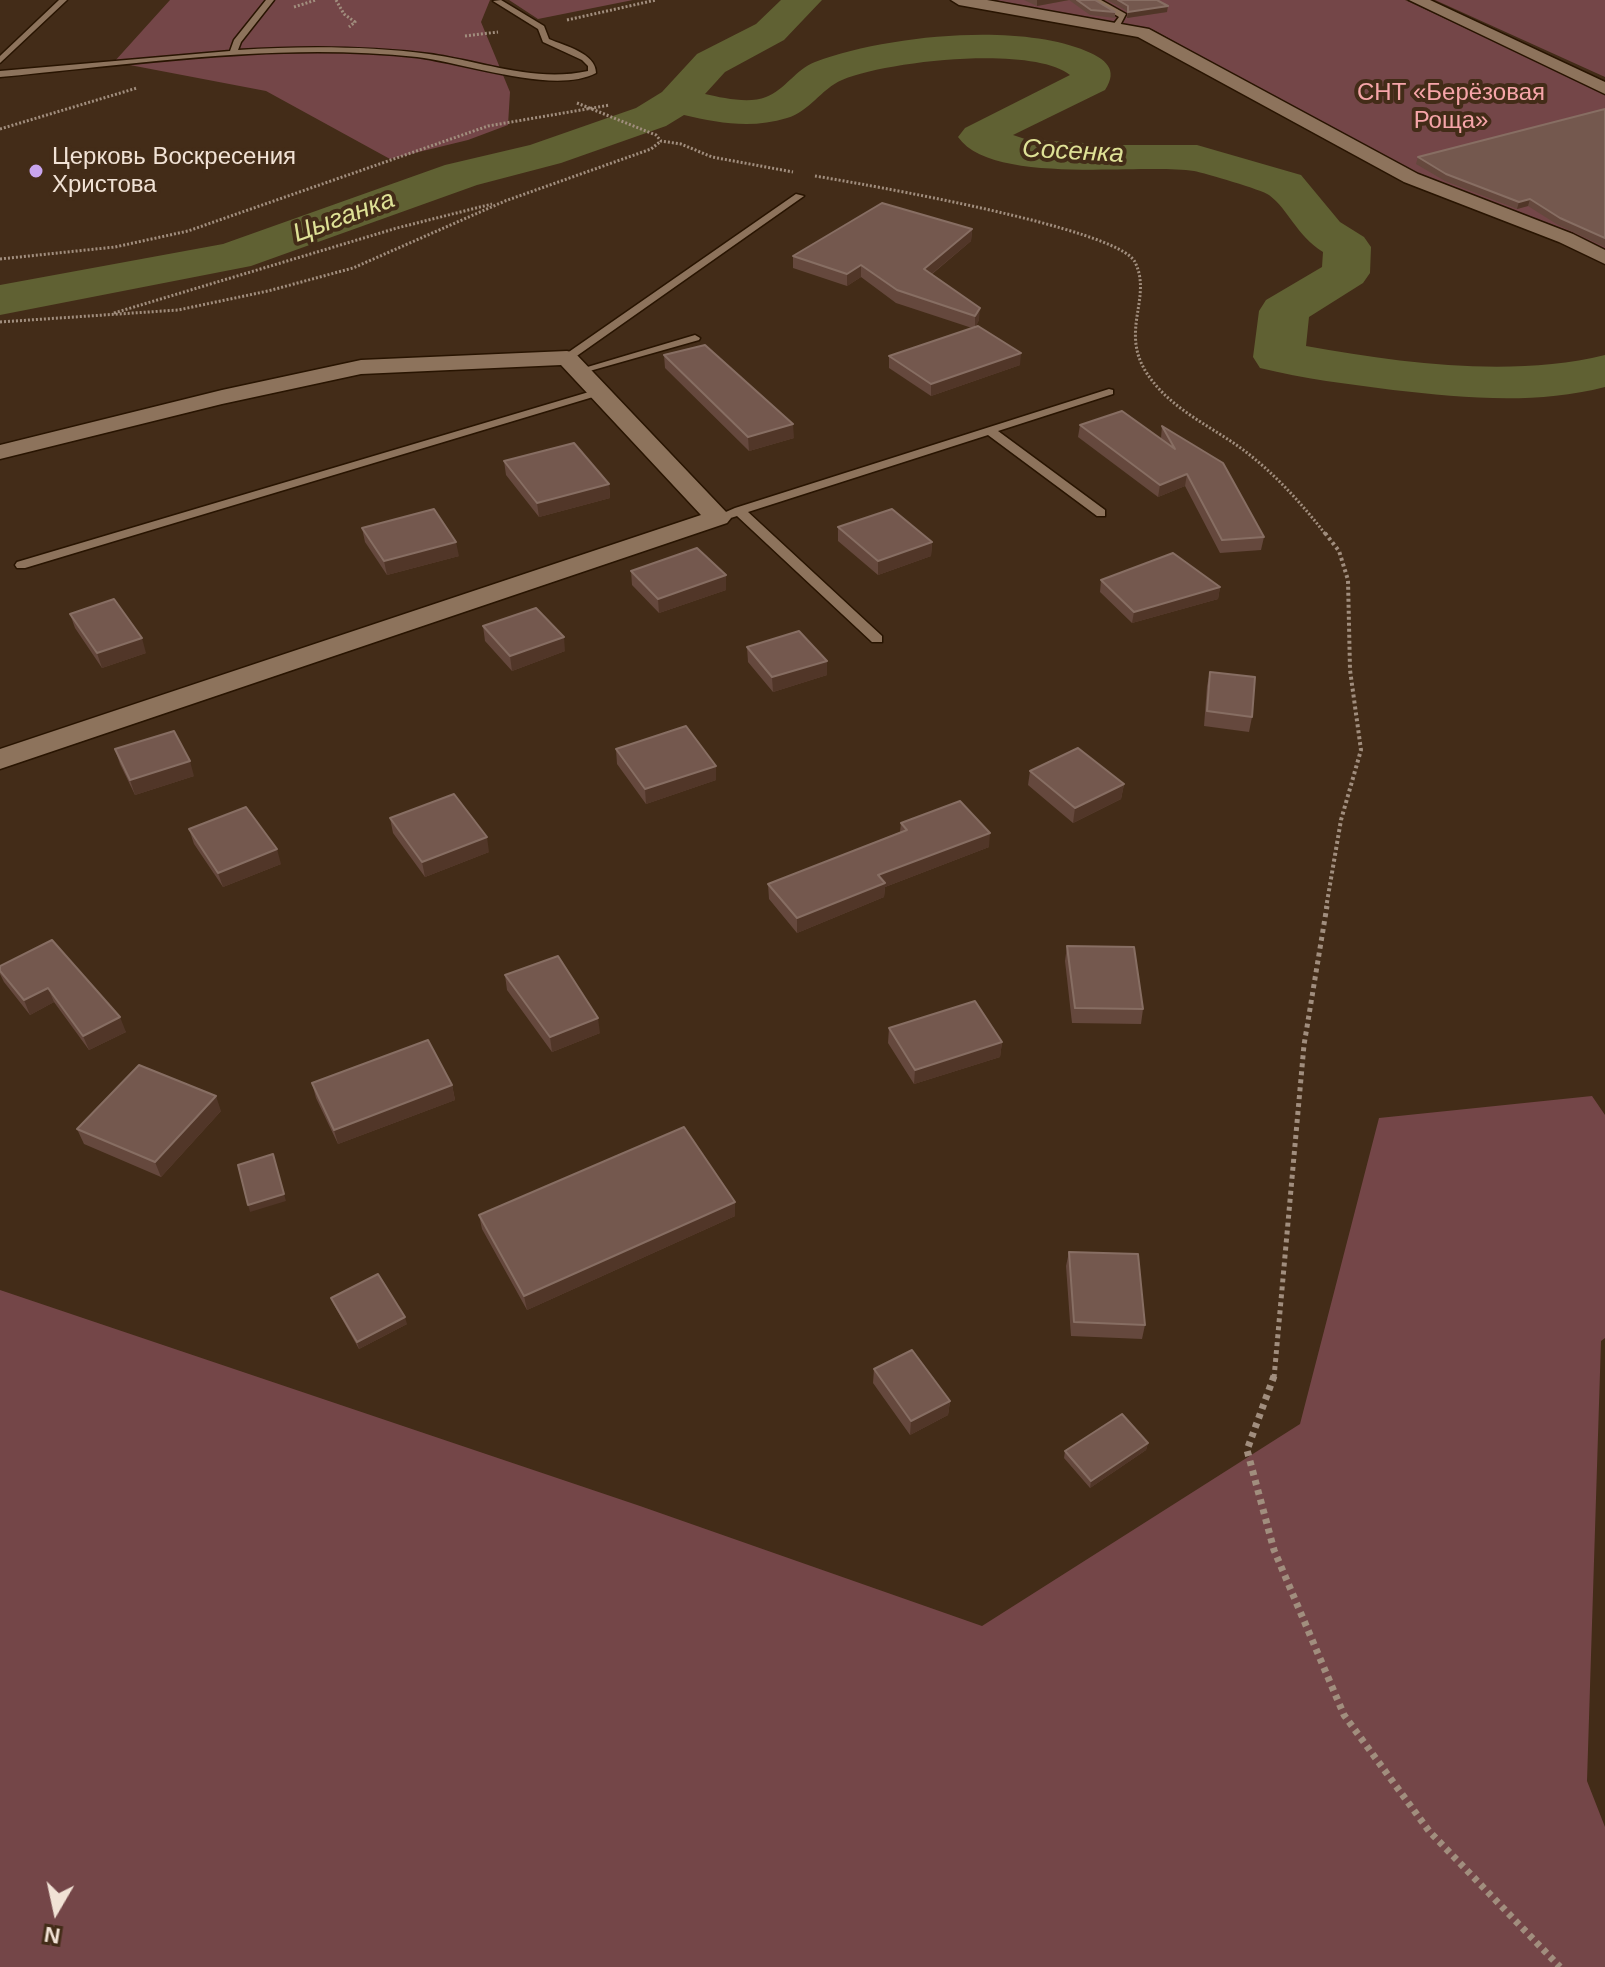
<!DOCTYPE html>
<html>
<head>
<meta charset="utf-8">
<style>
  body { margin:0 }
  #map { position:relative; width:1605px; height:1967px; overflow:hidden; background:#432c18; font-family:Helvetica,sans-serif }
  canvas { display:block }
  .north { position:absolute; left:16px; top:1871px; width:80px; height:80px; -webkit-text-stroke:6px #432c18; paint-order:stroke; rotate:189deg; font-size:22px; font-weight:700; line-height:32px; text-align:center; color:#f1e2d5 }
  .north::after { content:''; display:block; margin:auto; width:28px; height:36px; background:#f1e2d5; clip-path:polygon(50% 0,100% 100%,50% 72%,0 100%) }
</style>
</head>
<body>
<div id="map">
<canvas width="1605" height="1967"></canvas>
<div class="north">N</div>
</div>
<script>
const ctx = document.querySelector('canvas').getContext('2d');
ctx.lineJoin = 'round';
function fillPath(path, color) {
  ctx.fillStyle = color;
  ctx.fill(path, 'evenodd');
}
function stroke(path, color, width, dash) {
  ctx.strokeStyle = color;
  ctx.lineWidth = width;
  ctx.lineCap = dash ? 'butt' : 'round';
  ctx.setLineDash(dash || []);
  ctx.stroke(path);
}
function label(font, color, halo, rows, align = 'center') {
  ctx.font = font + ' Helvetica,sans-serif';
  ctx.lineWidth = 8;
  ctx.setLineDash([]);
  ctx.textBaseline = 'middle';
  ctx.strokeStyle = halo;
  ctx.fillStyle = color;
  for (const [text, x, y, turn = 0] of rows) {
    ctx.save();
    ctx.translate(x, y);
    ctx.rotate((+turn || 0) * Math.PI / 180);
    ctx.textAlign = isNaN(turn) ? turn : align;
    if (halo) ctx.strokeText(text, 0, 0);
    ctx.fillText(text, 0, 0);
    ctx.restore();
  }
}
const green = new Path2D(`
  M170,0H490L481,22L510,92L508,125L468,140L390,159L266,91L114,62Z
  M509,0H633L538,19Z
  M995,0H1405L1605,93V255L1413,175L1152,29L1104,24Z
  M1435,0H1605V77Z
  M1592,1096L1605,1115V1338L1601,1341L1587,1781L1605,1827V1967H0V1290L640,1506L982,1626L1300,1424L1379,1118Z`);
const river = new Path2D(`
  M781,0H822L784,40L725,72L705,94C723,98 749,104 766,97C785,90 796,69 815,62C885,36 1016,22 1086,51C1105,59 1119,69 1105,90L1013,135L1025,139L1113,145H1197L1301,175L1340,222L1364,237L1371,247L1370,273L1363,283L1309,317L1306,346C1401,363 1511,378 1605,355V387C1534,405 1464,398 1393,390C1348,384 1304,379 1260,368L1253,357L1259,311L1266,300L1322,267L1323,252C1296,235 1289,210 1269,195C1262,190 1205,173 1194,171C1140,163 992,186 958,137L965,128L1070,75C1032,45 887,61 842,80C821,89 809,112 787,118C752,129 718,123 684,115L666,126L561,163L477,185L251,266L0,315V285L223,244L445,165L530,145L636,108L662,92L697,54L756,24Z`);
const pathFar3 = new Path2D(`
  M336,0L344,14L355,22L349,27
  M294,7L316,0
  M567,20L656,0
  M465,36L498,32
  M577,103L656,135L661,141L681,144L712,157L793,172
  M0,129L137,88
  M815,176C863,184 1118,228 1135,262C1154,301 1114,335 1154,383C1178,413 1216,429 1246,452C1276,475 1303,505 1326,535
  M0,259L115,247L188,231L488,126L610,105
  M114,313L397,228L492,204
  M0,322L178,310L268,291L353,268L505,201L651,149L661,141`);
const pathFar2 = new Path2D(`
  M1325,533L1339,551L1348,580L1350,670L1361,750L1341,820L1326,908`);
const pathFar1 = new Path2D(`
  M1274,1378L1304,1045L1327,906`);
const path = new Path2D(`
  M1274,1376L1247,1450L1274,1550L1344,1715L1429,1831L1560,1967`);
const lane = new Path2D(`
  M59,0H67L0,63V56Z
  M266,0H274L241,42L238,50C302,46 366,46 429,54C482,61 534,83 588,71V66L582,60L543,42L538,29L493,1L501,0L544,26L549,39C565,46 596,53 596,73C555,95 465,63 417,57C279,42 138,64 0,77V71L230,51L234,40Z
  M1091,0H1101L1126,14L1117,31L1110,29L1119,17Z
  M796,194L804,196L571,360H563V356Z
  M695,335L700,338L699,340L579,374L574,371Z
  M599,389L605,392L603,394L25,568H17L15,565L17,562Z
  M1109,389L1113,390V394L998,431L1105,510V516H1097L988,435L748,512L882,636V642H872L737,516L718,522L712,518L735,508Z`);
const street = new Path2D(`
  M951,0H987L1149,29L1418,174L1573,234L1605,250V264L1559,242L1404,182L1138,37L959,5Z
  M1409,0H1430L1605,82V94Z
  M567,351L575,353L727,513L731,518L727,523L0,769V749L701,515L561,365L361,374L222,404L0,459V445L222,390L361,360Z`);
const wall = new Path2D(`
  M1024,0H1095L1115,12V18L1090,15L1069,0L1037,6Z
  M1107,0H1157L1167,12L1127,18V11Z
  M1605,109V247L1558,225L1528,206L1517,209L1445,181L1416,164L1418,157Z
  M972,229L971,241L931,275L979,320L975,327L1020,365L931,396L889,368V356L972,328L896,303L861,277L847,286L793,268V256Z
  M664,355L794,438L749,451L665,368Z
  M1080,425L1162,440L1161,438L1162,426L1264,537L1261,550L1220,553L1185,486L1158,497L1078,437Z
  M504,461L609,484L610,498L539,517L506,475Z
  M838,527L932,542L931,556L878,575L838,541Z
  M362,528L459,556L387,575L365,542Z
  M631,571L726,575V590L659,613L632,585Z
  M1101,580L1220,587L1218,599L1132,623L1100,592Z
  M70,614L146,653L102,668L75,628Z
  M483,626L565,651L512,671L485,641Z
  M747,647L827,675L773,692L748,662Z
  M1210,672L1252,717L1249,732L1204,726L1207,686Z
  M115,749L194,776L135,795L120,764Z
  M616,749L716,780L646,804L617,764Z
  M1030,771L1124,784L1121,799L1073,823L1028,785Z
  M390,818L489,852L425,877L393,833Z
  M901,823L989,847L885,887L884,897L797,933L769,899L768,884L900,832Z
  M189,829L281,864L223,887L194,844Z
  M52,940L126,1032L89,1050L54,1002L30,1015L4,982L0,974V966Z
  M1067,946L1143,1009L1141,1024L1072,1023L1065,961Z
  M505,975L600,1033L552,1052L507,990Z
  M889,1028L1002,1042L1000,1057L914,1084L888,1043Z
  M312,1083L452,1085L455,1100L338,1144L316,1098Z
  M221,1111L161,1177L84,1144L77,1129Z
  M735,1202V1216L527,1310L482,1229L479,1215Z
  M1069,1252L1145,1325L1142,1339L1071,1336L1066,1266Z
  M331,1298L407,1324L359,1349L334,1305Z
  M874,1369L950,1401L948,1415L910,1435L873,1383Z
  M1148,1443L1146,1450L1090,1488L1064,1458L1065,1451Z`);
const shadedWall = new Path2D(`
  M1037,0H1069L1037,6Z
  M1168,6L1167,12L1127,18L1128,12Z
  M1530,199L1528,206L1517,209L1519,202Z
  M972,229L971,241L923,281L924,269Z
  M861,265V277L847,286V274Z
  M980,308L979,320L975,329V316Z
  M1021,353L1020,365L931,396V384Z
  M793,424L794,438L749,451L748,437Z
  M1187,474L1185,486L1158,497L1160,485Z
  M609,484L610,498L539,517L537,503Z
  M456,542L459,556L387,575L384,561Z
  M932,542L931,556L878,575V561Z
  M726,575V590L659,613L658,599Z
  M1220,587L1218,599L1132,623L1134,612Z
  M564,637L565,651L512,671L510,656Z
  M142,638L146,653L102,668L97,653Z
  M827,661V675L773,692L772,677Z
  M190,761L194,776L135,795L130,780Z
  M716,766V780L646,804L645,789Z
  M1124,784L1121,799L1073,823L1075,808Z
  M990,833L989,847L885,887L884,897L797,933V918L878,875Z
  M487,837L489,852L425,877L422,862Z
  M277,849L281,864L223,887L218,873Z
  M48,988L54,1002L30,1015L24,1000Z
  M120,1017L126,1032L89,1050L83,1036Z
  M598,1018L600,1033L552,1052L550,1037Z
  M1002,1042L1000,1057L914,1084L915,1070Z
  M452,1085L455,1100L338,1144L334,1130Z
  M216,1096L221,1111L161,1177L155,1162Z
  M273,1154L286,1201L250,1212L248,1205Z
  M735,1202V1216L527,1310L524,1296Z
  M405,1317L407,1324L359,1349L357,1342Z
  M950,1401L948,1415L910,1435L911,1421Z
  M1148,1443L1146,1450L1090,1488L1091,1481Z`);
const building = new Path2D(`
  M1077,0H1095L1115,12L1091,10Z
  M1118,0H1157L1168,6L1128,12V6Z
  M1605,109V238L1560,218L1530,199L1519,202L1446,174L1418,157Z
  M882,203L972,229L924,269L980,308L975,316L897,290L861,265L847,274L793,256Z
  M978,326L1021,353L931,384L889,356Z
  M705,345L793,424L748,437L664,355Z
  M1122,411L1175,449L1162,426L1223,463L1264,537L1222,540L1187,474L1160,485L1080,425Z
  M574,443L609,484L537,503L504,461Z
  M434,509L456,542L384,561L362,528Z
  M892,509L932,542L878,561L838,527Z
  M697,548L726,575L658,599L631,571Z
  M1173,553L1220,587L1134,612L1101,580Z
  M114,599L142,638L97,653L70,614Z
  M536,608L564,637L510,656L483,626Z
  M799,631L827,661L772,677L747,647Z
  M1210,672L1255,677L1252,717L1207,711Z
  M686,726L716,766L645,789L616,749Z
  M174,731L190,761L130,780L115,749Z
  M1078,748L1124,784L1075,808L1030,771Z
  M454,794L487,837L422,862L390,818Z
  M960,801L990,833L878,875L885,883L797,918L768,884L907,830L901,823Z
  M246,807L277,849L218,873L189,829Z
  M52,940L120,1017L83,1036L48,988L24,1000L0,971V966Z
  M1067,946L1134,947L1143,1009L1075,1008Z
  M558,956L598,1018L550,1037L505,975Z
  M975,1001L1002,1042L915,1070L889,1028Z
  M428,1040L452,1085L334,1130L312,1083Z
  M139,1065L216,1096L155,1162L77,1129Z
  M684,1127L735,1202L524,1296L479,1215Z
  M273,1154L284,1194L248,1205L238,1165Z
  M1069,1252L1138,1254L1145,1325L1074,1322Z
  M378,1274L405,1317L357,1342L331,1298Z
  M912,1350L950,1401L911,1421L874,1369Z
  M1122,1414L1148,1443L1091,1481L1065,1451Z`);
const markers = [
  [36,171,8,"#c9a5ee"]
];
const farParknames = [
  ["СНТ «Берёзовая",1451,93],
  ["Роща»",1451,121]
];
const farPoinames = [
  ["Церковь Воскресения",52,157],
  ["Христова",52,185]
];
const farWaternames = [
  ["Сосенка",1073,152,3],
  ["Цыганка",344,217,-20]
];
fillPath(green, '#744648');
fillPath(river, '#606133');
stroke(lane, '#281401', 3);
stroke(street, '#281401', 3);
stroke(pathFar3, '#a18e7e', 3, [2, 2]);
stroke(pathFar2, '#a18e7e', 4, [3, 3]);
stroke(pathFar1, '#a18e7e', 5, [4, 4]);
stroke(path, '#a18e7e', 7, [5, 5]);
fillPath(lane, '#8d735c');
fillPath(street, '#8d735c');
fillPath(wall, '#65483d');
fillPath(shadedWall, '#513628');
fillPath(building, '#74584e');
stroke(building, '#876e63', 2);
for (const [x, y, r, color] of markers) {
  const dot = new Path2D();
  dot.arc(x, y, r, 0, 2 * Math.PI);
  ctx.fillStyle = color;
  ctx.fill(dot);
  stroke(dot, '#432c18', 3);
}
label('24px', '#f6a5a9', '#432c18', farParknames);
label('24px', '#f1e2d5', '#432c18', farPoinames, 'left');
label('italic 26px', '#dee196', '#432c18', farWaternames);
</script>
</body>
</html>
